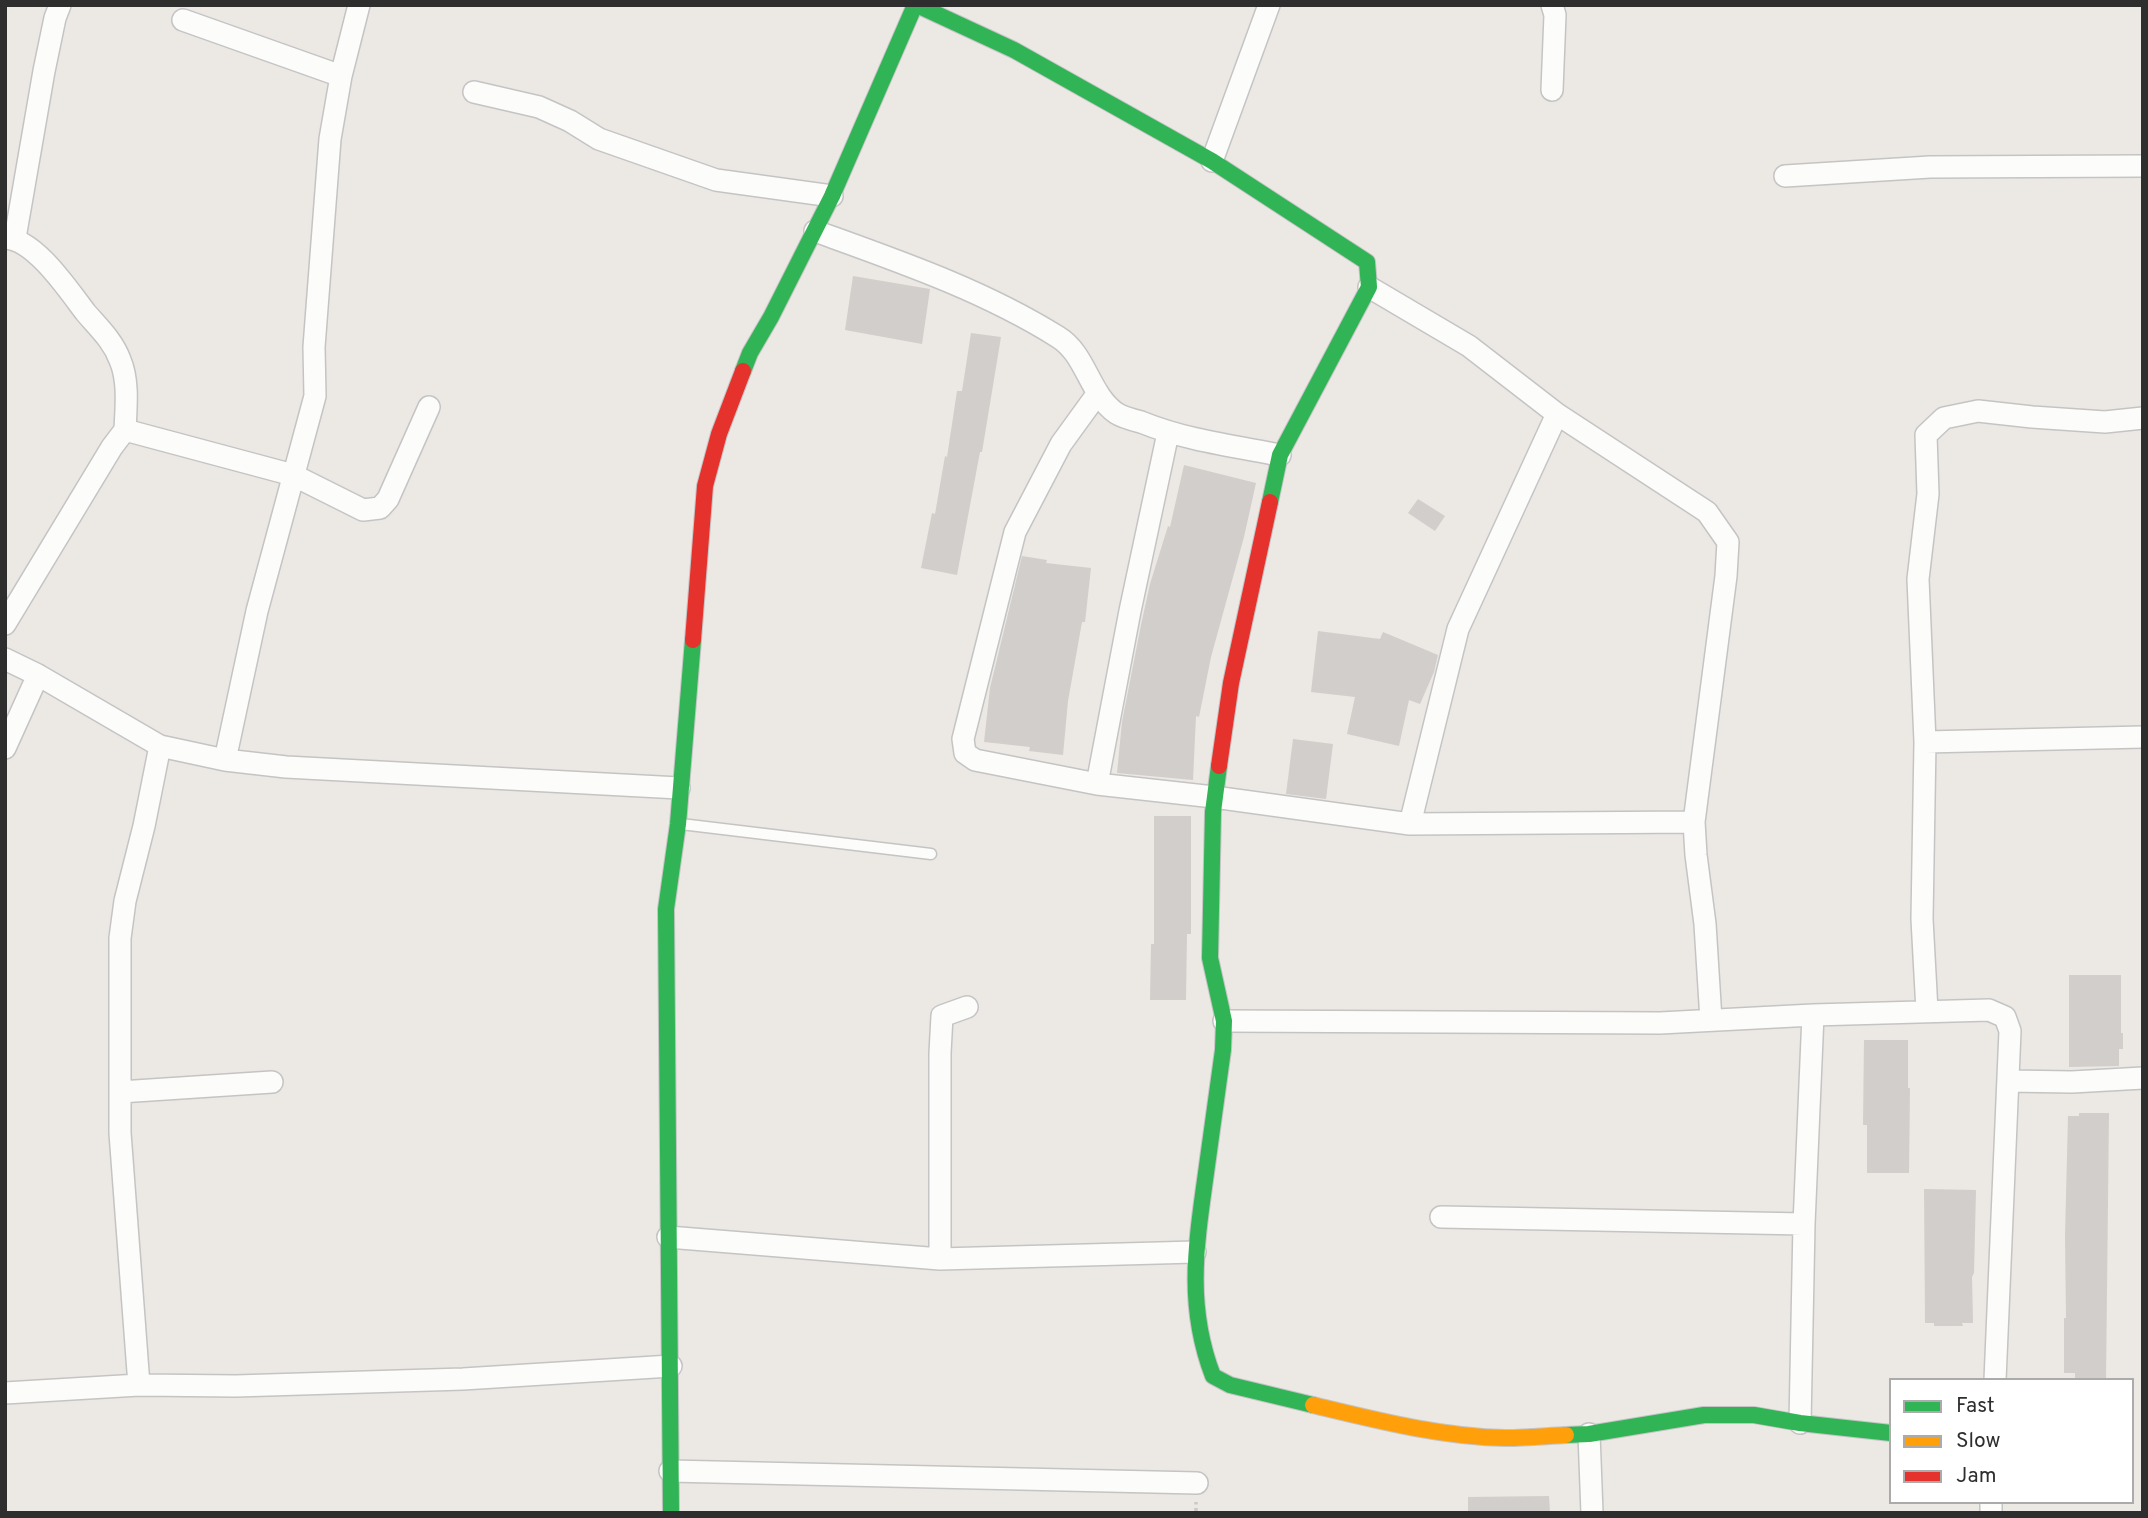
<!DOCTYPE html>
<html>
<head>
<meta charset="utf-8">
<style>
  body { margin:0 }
  #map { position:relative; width:2148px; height:1518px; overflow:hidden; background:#ece8e4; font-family:Overpass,sans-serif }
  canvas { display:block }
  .frame { position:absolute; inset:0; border:7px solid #2e2e2e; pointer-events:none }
  .legend { position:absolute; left:1889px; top:1378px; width:245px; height:126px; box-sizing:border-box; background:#fff; border:2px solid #ababab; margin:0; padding:9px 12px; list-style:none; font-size:21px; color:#2e2e2e }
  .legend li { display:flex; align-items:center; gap:14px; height:35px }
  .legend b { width:35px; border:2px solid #ababab }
</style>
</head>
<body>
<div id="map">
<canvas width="2148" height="1518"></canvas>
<div class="frame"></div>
<ul class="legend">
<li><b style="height:9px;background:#30b455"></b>Fast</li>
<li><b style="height:9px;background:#ff9f0a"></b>Slow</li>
<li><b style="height:9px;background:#e5322d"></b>Jam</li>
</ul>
</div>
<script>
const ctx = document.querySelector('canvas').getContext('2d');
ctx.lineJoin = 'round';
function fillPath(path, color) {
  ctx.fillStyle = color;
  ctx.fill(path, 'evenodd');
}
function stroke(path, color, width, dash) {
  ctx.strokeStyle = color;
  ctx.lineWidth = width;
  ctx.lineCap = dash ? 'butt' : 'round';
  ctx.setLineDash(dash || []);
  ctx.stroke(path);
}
const building = new Path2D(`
  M853,276L930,289L922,344L845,330Z
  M971,333L1001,337L982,452H980L957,575L921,568L932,513L935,514L945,456L947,457L957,391H962Z
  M1184,465L1256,483L1244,537L1211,657L1199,717L1196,716L1193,780L1117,773L1122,722L1141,625L1150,584L1168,526L1170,527Z
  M1418,499L1445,516L1435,531L1408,513Z
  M1022,556L1047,560L1046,563L1091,568L1085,622H1082L1068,701L1063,755L1029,751L1030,747L984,742L990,688Z
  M1318,631L1380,639L1383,632L1438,655L1434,672L1420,704L1409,700L1399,746L1347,734L1355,697L1311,692Z
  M1293,739L1333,744L1326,799L1286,794Z
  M1154,816H1191V934H1187L1186,1000H1150L1151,944H1154Z
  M2069,975H2121V1033H2123V1049H2119V1066L2069,1067Z
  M1864,1040H1908V1088H1910L1909,1173H1867V1125H1863Z
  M2079,1113H2109L2106,1380H2075V1373H2064V1318H2066L2065,1236L2068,1116H2079Z
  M1924,1189L1976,1190L1974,1273L1972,1277L1973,1323H1962L1963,1326H1934V1323H1925Z
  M1549,1496L1550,1513H1468V1497Z`);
const path = new Path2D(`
  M1196,1513V1502`);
const lane = new Path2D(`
  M681,824L931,854`);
const street = new Path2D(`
  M1552,5L1555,15L1552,90
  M183,20L341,76
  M474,92L539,107L570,121L599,139L716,180L832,196
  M1212,161L1269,5
  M1785,176L1930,167L2143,166
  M815,231C898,261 983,290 1058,337C1086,354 1089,394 1116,413C1122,417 1133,420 1141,422C1185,440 1233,446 1280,455
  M5,238C35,239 69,291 86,313C99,328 113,341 120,360C129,381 126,407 125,430
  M15,238L44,71L55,18L60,5
  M1369,287L1469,346L1557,414L1707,512L1728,542L1726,576L1694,822L1696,855L1705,924L1711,1020
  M1098,393L1061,444L1015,532L963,739L965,753L975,760L1097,784L1214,797L1410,824L1694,822
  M5,624L112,447L125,430L293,475L363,510L380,508L388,499L429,407
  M5,659L38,675L160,746L225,760L286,767L679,788
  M1925,742L2143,737
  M5,748L38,675
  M225,760L257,611L315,396L314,347L330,139L341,76L359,5
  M1097,784L1130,611L1168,433
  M1410,824L1458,629L1557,414
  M1927,1011L1922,919L1925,742L1918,579L1928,494L1926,435L1944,418L1978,411L2032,417L2105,422L2143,418
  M1224,1021L1660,1023L1813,1015L1989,1010L2005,1017L2010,1031L1995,1380
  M2008,1081L2072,1082L2143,1078
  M120,1092L272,1082
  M1441,1217L1804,1224
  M668,1237L940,1259L1195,1252
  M940,1259V1053L942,1016L967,1007
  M139,1385L120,1133V938L125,901L144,826L160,746
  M5,1393L139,1385L236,1386L463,1379L671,1366
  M1800,1423L1804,1224L1813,1015
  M1589,1434L1592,1513
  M670,1471L1197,1483
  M1991,1513V1502`);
const fast = new Path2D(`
  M917,5L1014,50L1212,161L1367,262L1369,287L1280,455L1270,502
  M743,371L750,353L771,317L832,196L915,5
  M1219,766L1213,812L1210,958L1224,1021L1223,1050C1217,1091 1212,1132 1206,1173C1196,1245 1186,1306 1213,1376L1230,1385L1313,1405
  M1566,1435L1589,1434L1704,1415H1754L1800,1423L1891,1433
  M671,1513L666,909L678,824L693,640`);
const slow = new Path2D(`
  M1313,1405C1376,1420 1441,1437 1506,1438C1526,1438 1546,1436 1566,1435`);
const jam = new Path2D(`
  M693,640L705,486L719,434L743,371
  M1219,766L1231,683L1270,502`);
fillPath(building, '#d1cecb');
stroke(lane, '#c5c4c5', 13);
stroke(street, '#c5c4c5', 24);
stroke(fast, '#c5c4c5', 18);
stroke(slow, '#c5c4c5', 18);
stroke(jam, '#c5c4c5', 18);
stroke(path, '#c9c9c8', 3.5, [5, 3.5]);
stroke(lane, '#fcfcfb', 10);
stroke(street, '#fcfcfb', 21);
stroke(fast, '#30b455', 16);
stroke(slow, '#ff9f0a', 16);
stroke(jam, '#e5322d', 16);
</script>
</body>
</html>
